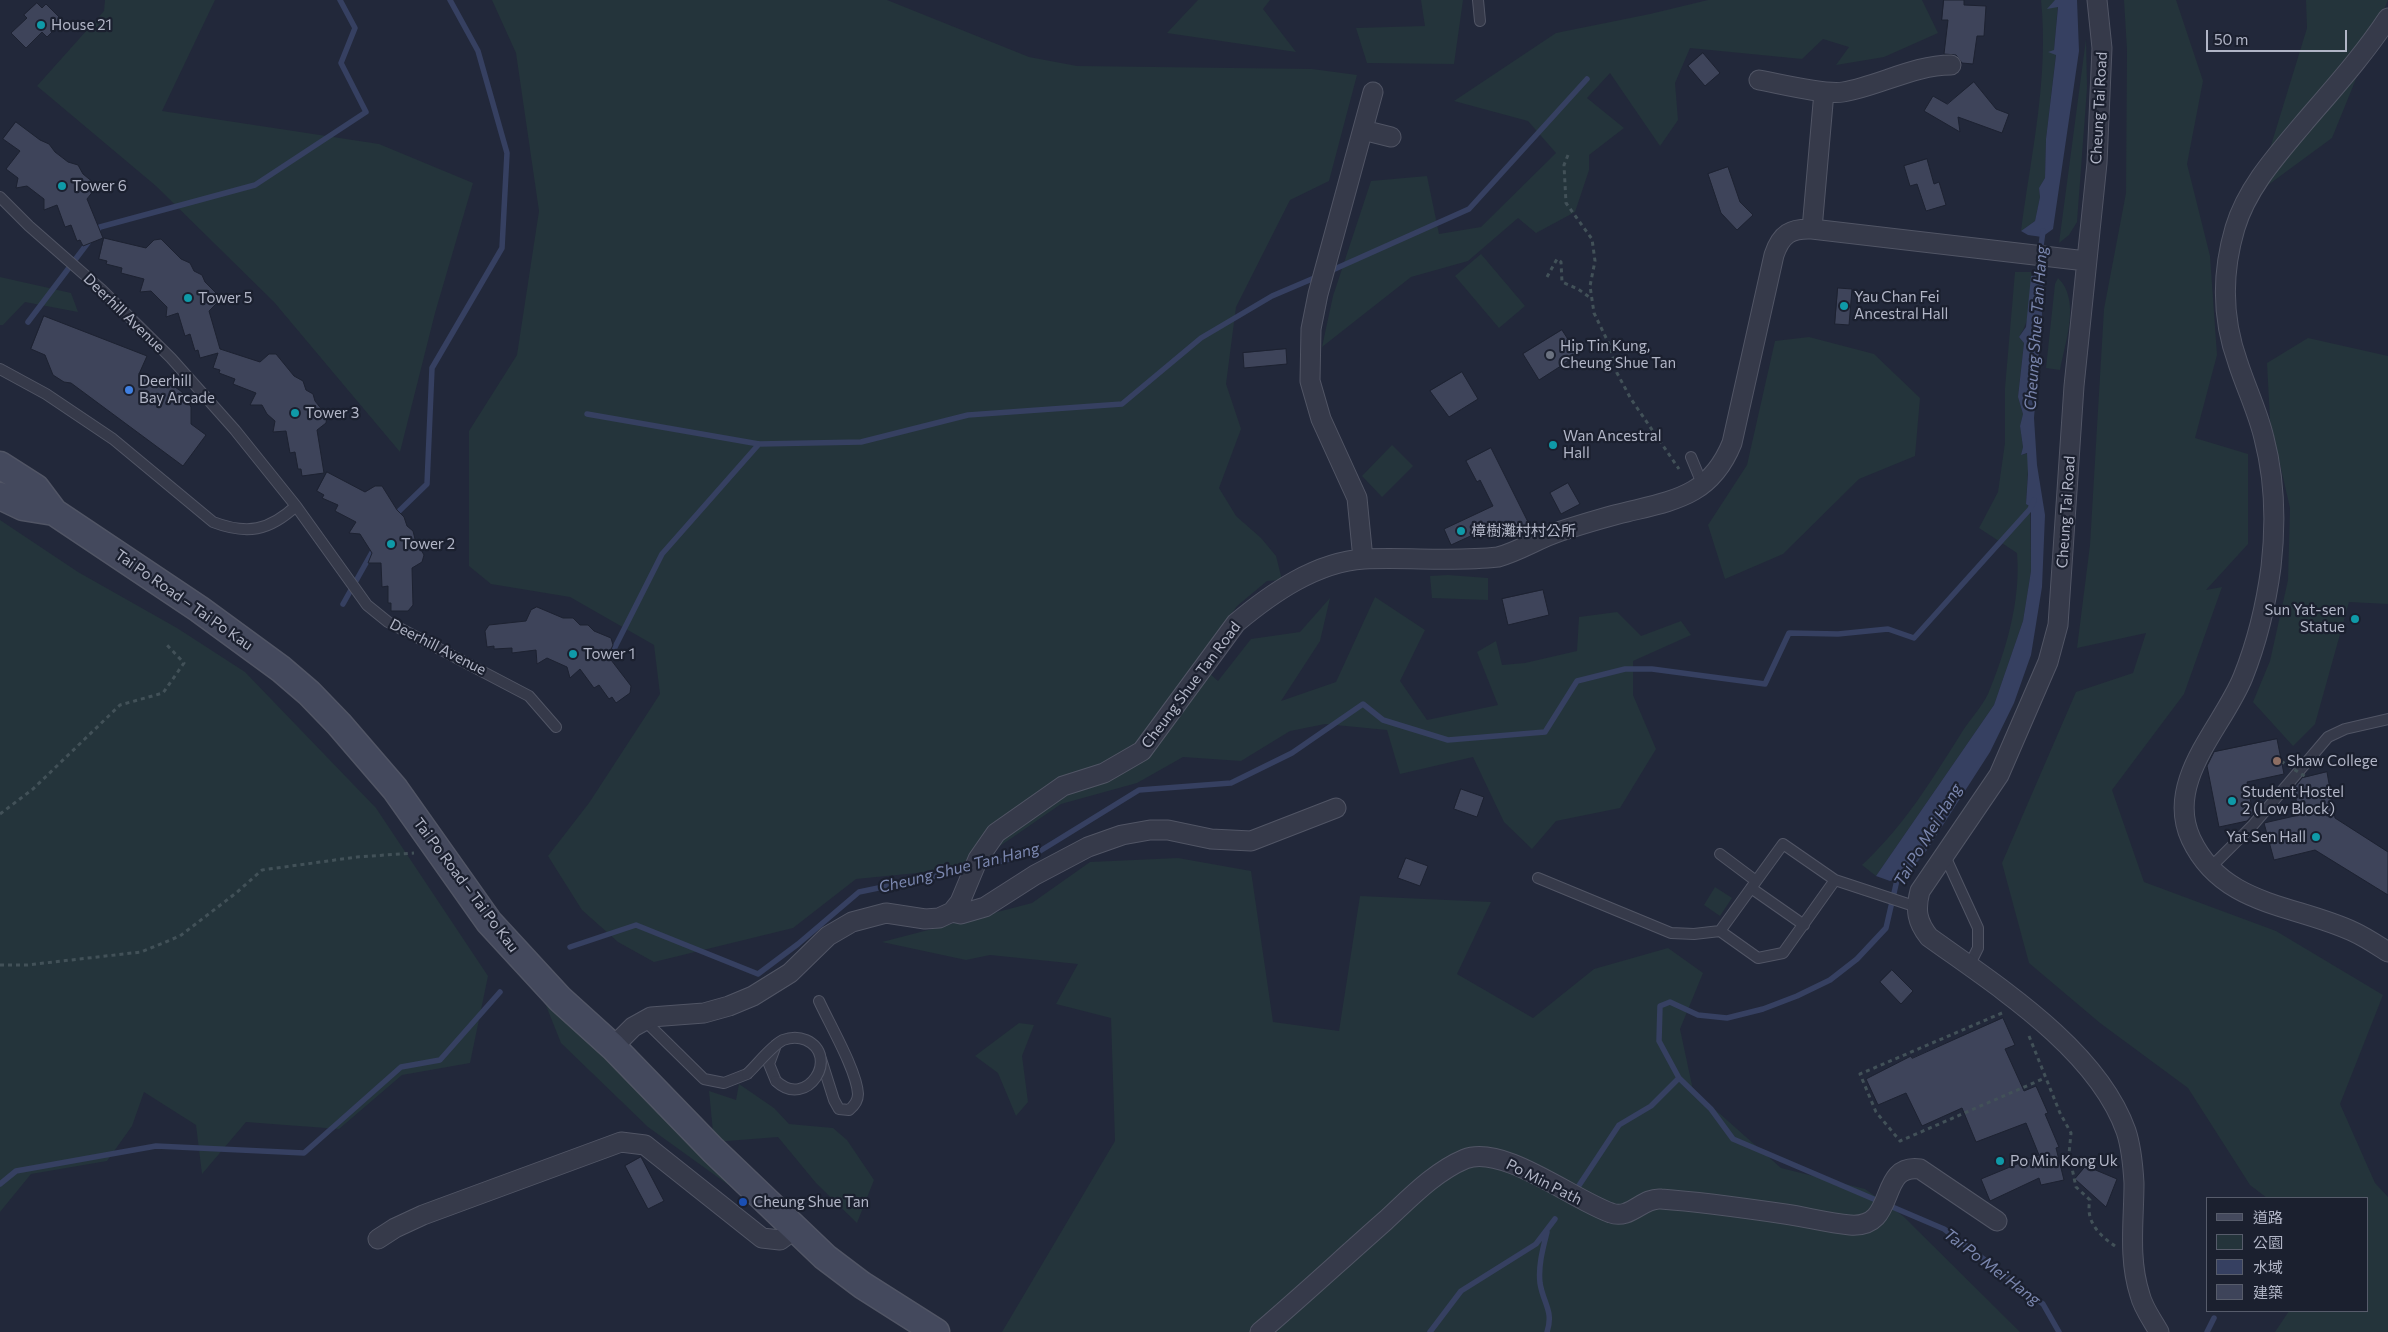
<!DOCTYPE html>
<html>
<head>
<meta charset="utf-8">
<style>
  body { margin:0 }
  #map { position:relative; width:2388px; height:1332px; overflow:hidden; background:#22283a; font-family:Commissioner,"Noto Sans TC",sans-serif }
  canvas { display:block }
  .legend { position:absolute; left:2206px; top:1197px; width:162px; height:115px; box-sizing:border-box; background:#1b202f; border:1px solid #575c6b; margin:0; padding:6px 9px; list-style:none; font-size:15px; color:#b1b5c6 }
  .legend li { display:flex; align-items:center; gap:10px; height:25px }
  .legend b { width:25px; border:1px solid #575c6b }
  .scale { position:absolute; left:2206px; top:30px; width:141px; height:22px; box-sizing:border-box; border:2px solid #b1b5c6; border-top:0; padding-left:6px; font-size:15px; line-height:18px; white-space:nowrap; color:#b1b5c6; -webkit-text-stroke:4px #1b202f; paint-order:stroke }
</style>
</head>
<body>
<div id="map">
<canvas width="2388" height="1332"></canvas>
<ul class="legend">
<li><b style="height:6px;background:#44495d"></b>道路</li>
<li><b style="height:14px;background:#24343b"></b>公園</li>
<li><b style="height:14px;background:#364061"></b>水域</li>
<li><b style="height:14px;background:#3e445a"></b>建築</li>
</ul>
<div class="scale">50 m</div>
</div>
<script>
const ctx = document.querySelector('canvas').getContext('2d');
ctx.lineJoin = 'round';
function fillPath(path, color) {
  ctx.fillStyle = color;
  ctx.fill(path, 'evenodd');
}
function stroke(path, color, width, dash) {
  ctx.strokeStyle = color;
  ctx.lineWidth = width;
  ctx.lineCap = dash ? 'butt' : 'round';
  ctx.setLineDash(dash || []);
  ctx.stroke(path);
}
function label(font, color, halo, rows, align = 'center') {
  ctx.font = font + ' Commissioner,"Noto Sans TC",sans-serif';
  ctx.lineWidth = 4.5;
  ctx.setLineDash([]);
  ctx.textBaseline = 'middle';
  ctx.strokeStyle = halo;
  ctx.fillStyle = color;
  for (const [text, x, y, turn = 0] of rows) {
    ctx.save();
    ctx.translate(x, y);
    ctx.rotate((+turn || 0) * Math.PI / 180);
    ctx.textAlign = isNaN(turn) ? turn : align;
    if (halo) ctx.strokeText(text, 0, 0);
    ctx.fillText(text, 0, 0);
    ctx.restore();
  }
}
const green = new Path2D(`
  M105,0H215L162,111L379,144L473,183L435,313L400,452L274,302L156,186L37,86L104,11Z
  M492,0H887L1029,57L1077,66L1312,69L1357,75L1329,181L1290,200L1236,307L1226,384L1241,429L1219,488L1236,516L1261,538L1276,556L1282,580L1267,581L1237,606L1197,662L1218,681L1251,639L1300,632L1330,598L1320,641L1281,701L1336,682L1375,597L1425,630L1400,681L1427,720L1498,705L1477,652L1496,641L1502,665L1525,663L1577,651L1579,617L1617,612L1641,636L1681,621L1691,635L1633,661V695L1656,749L1620,808L1556,821L1532,849L1504,822L1473,757L1400,774L1387,730L1325,724L1290,731L1241,761L1183,757L1137,783L1061,804L968,868L856,879L793,928L654,962L618,942L582,910L548,856L589,803L660,694L654,645L570,597L491,584L469,566V431L517,355L539,211L516,53Z
  M1198,0H1270L1263,9L1296,52L1167,33Z
  M1421,0H1463L1454,64L1367,63L1356,28L1425,26Z
  M1708,0H1922L1938,33L1884,57L1836,65L1849,47L1823,39L1802,59L1690,48L1675,83L1678,120L1660,146L1610,73L1587,98L1624,128L1589,155V170L1575,212L1536,233L1518,218L1468,261L1411,277L1322,347L1333,296L1371,181L1427,176L1439,234L1481,227L1556,153L1528,121L1454,101L1556,33L1650,14Z
  M2041,0H2055L2058,4L2054,50L2056,54L2046,139L2045,178L2039,188L2040,197L2035,221L2021,231C2031,154 2049,78 2041,0Z
  M2124,0H2176L2203,81L2187,164L2210,256L2217,355L2195,438L2248,454V544L2206,590L2222,587L2184,694L2112,790L2144,882L2276,931L2383,995L2340,1104L2375,1183L2388,1197V1332H2275L2289,1311H2367V1198H2267L2250,1185L2188,1088L2100,1023L2029,963L2002,863L2076,692L2133,673L2146,633L2077,648L2090,545L2104,309L2126,193L2127,50Z
  M2306,0H2388L2332,138L2234,210L2269,152L2307,28Z
  M2086,39L2087,88L2077,222L2069,235L2059,243Z
  M1481,254L1525,306L1499,328L1455,276Z
  M2015,272H2031C2035,291 2030,321 2019,337L2024,343L2018,397L2023,414L2020,426L2023,447L2021,455L2029,453L2026,503L2030,509L2031,571L2023,621L1994,705L1876,876L1862,865C1905,825 1931,781 1962,732C1970,719 1982,707 1988,694C2006,650 2021,601 2017,553L1979,528L1998,492L2005,443V388Z
  M0,277L71,293L78,312L25,302L3,325H0Z
  M2058,278C2081,300 2065,342 2060,370L2046,368L2055,284Z
  M1809,337L1874,354L1920,398L1915,456L1859,479L1783,554L1725,579L1708,525L1747,465L1775,341Z
  M2308,338L2388,356V604L2349,602L2315,724L2293,746L2253,702L2270,661L2288,580L2290,508L2270,420L2267,363Z
  M1392,445L1413,466L1382,497L1362,476Z
  M0,520L78,572L177,628L245,672L376,808L488,976L470,1063L402,1075L339,1129L246,1122L202,1174L196,1125L144,1092L132,1126L107,1161L31,1174L0,1212Z
  M1448,575L1488,578V600L1432,598L1430,576Z
  M1178,858L1251,871L1273,1022L1339,1031L1360,896L1491,902L1457,974L1533,1018L1594,969L1668,948L1703,973L1680,1029L1693,1090L1781,1168L1865,1189L1903,1216L2020,1332H1002L1115,1141L1111,1018L1056,1004L1078,964L990,955L966,960L882,942L1032,903L1090,862Z
  M1715,887L1732,898L1720,916L1704,905Z
  M543,998L584,1032L755,1204L648,1127L561,1043Z
  M1019,1023L1034,1025L1022,1056L1028,1102L1016,1116L998,1073L975,1056Z
  M739,1084L774,1108L789,1124L833,1128L847,1140L874,1180L857,1223L816,1183L778,1137L714,1142L709,1091L736,1100Z`);
const water = new Path2D(`
  M2055,0H2077L2079,51L2053,229L2042,237L2028,235L2021,231L2035,221L2040,197L2039,188L2045,178L2046,139L2056,55L2048,52L2054,50L2058,7L2047,9Z
  M2031,276H2039L2044,288L2034,418L2037,465L2045,515L2042,587L2031,655L2014,703L1990,752L1925,853L1904,877L1890,881L1876,876L1994,705L2023,621L2031,571V507L2026,504L2028,474L2027,453L2021,455L2023,447L2020,426L2023,414L2018,397L2024,343L2019,337L2026,327Z`);
const stream = new Path2D(`
  M95,233L100,227L255,185L366,112L341,63L355,28L340,0
  M1328,272L1469,209L1587,79
  M2036,283L2043,231
  M28,322L90,240
  M587,414L759,444L861,442L968,415L1122,404L1201,338L1272,296L1319,276
  M394,516L427,484L432,368L502,248L507,153L478,51L450,0
  M343,604L375,547
  M612,653L662,554L759,444
  M979,867L1040,851L1139,790L1231,783L1292,753L1363,704L1383,720L1448,740L1545,732L1577,681L1625,669H1652L1765,684L1789,633L1838,634L1888,629L1914,638L2030,509L2034,500
  M1902,874L1897,880L1886,928L1857,959L1830,980L1797,996L1763,1009L1727,1018L1698,1015L1670,1002L1660,1006L1659,1041L1679,1078L1711,1109L1733,1139L1944,1229L2043,1304L2059,1332
  M570,947L636,925L758,974L798,944L859,892L970,869
  M0,1184L16,1171L156,1146L304,1153L401,1067L440,1060L500,992
  M1574,1193L1619,1125L1651,1106L1679,1078
  M1430,1332L1461,1291L1536,1244L1555,1219
  M1547,1332C1554,1311 1543,1303 1540,1283C1538,1266 1543,1248 1547,1232
  M2207,1332L2214,1318`);
const building = new Path2D(`
  M1944,0H1964V5L1986,6L1984,36H1977L1973,64L1962,63L1956,55L1944,54L1948,20H1942Z
  M37,3L42,8L46,4L63,21L47,37L42,32L26,48L11,33L27,18L24,15Z
  M1703,53L1720,73L1705,86L1688,66Z
  M1974,82L1996,109L2009,114L2002,133L1958,117L1960,132L1924,111L1933,96L1947,104Z
  M16,122L40,140L49,144L55,152L68,162L78,165L83,174L94,183V190L87,199L103,238L83,246L80,240L77,241L71,225L65,227L57,205L44,210V199L27,186L16,188L18,178L6,169L20,151L3,139Z
  M1927,159L1934,184L1939,182L1946,205L1926,211L1917,184L1910,186L1904,166Z
  M1728,167L1740,202L1753,215L1737,230L1721,213L1708,174Z
  M104,238L146,248L154,240L161,239L181,259L190,263L194,271L202,275L205,282L218,295V302L209,311L220,349L260,362L269,354H276L294,376L303,381L306,390L313,394L315,401L327,416L326,423L317,430L324,473L302,476L301,469H298L295,452L290,453L286,431L273,432L275,421L267,414L262,405H250L256,393L233,384L235,379L219,373L220,370L213,368L218,353L200,358L198,350L195,351L190,334L185,336L178,313L166,317L167,307L151,291L140,292L144,279L121,273L122,268L106,264L107,261L99,259Z
  M1838,288L1852,289L1849,325L1835,324Z
  M44,316L147,356L139,374L175,387L182,392L191,407V424L206,435L183,466L71,383L64,382L53,375L45,355L31,349Z
  M1562,330L1578,355L1539,380L1523,354Z
  M1286,349L1287,364L1244,368L1243,353Z
  M1462,372L1478,399L1449,417L1430,391Z
  M1491,448L1529,524L1508,535L1501,522L1451,545L1444,529L1493,506L1480,480L1477,482L1466,461Z
  M327,472L365,492L375,486H382L397,510L404,517L407,526L413,531L415,539L424,555L422,562L412,568L413,605L408,611H391V603H388V586L382,587L381,563H368L372,553L360,534L349,533L356,522L335,511L338,505L322,498L324,495L317,491Z
  M1568,483L1580,504L1561,514L1550,493Z
  M1543,590L1549,615L1508,625L1502,599Z
  M537,607L563,618H573L580,625H588L594,631L611,638L613,645L608,656L631,686L630,693L616,703L612,697L609,699L599,685L594,688L580,669L570,678L567,667L547,658L537,664L536,650L512,653V648L494,649V646L487,647L485,631L489,625L526,621L531,610Z
  M2277,739L2284,774L2247,782L2253,814L2247,821L2219,827L2207,766L2214,752Z
  M2327,772L2335,818L2388,852V895L2315,850L2274,860L2264,823L2299,815L2294,788L2302,778Z
  M1461,789L1484,797L1477,817L1454,809Z
  M1406,858L1428,866L1420,886L1398,878Z
  M1892,970L1913,991L1901,1004L1880,982Z
  M2003,1018L2015,1045L2005,1049L2024,1091L2036,1086L2048,1113L2045,1114L2059,1147L2056,1148L2064,1180L2041,1185L2039,1178L1990,1201L1981,1179L2039,1155L2026,1123L1976,1142L1962,1108L1922,1126L1906,1093L1878,1105L1866,1079L1911,1056L1912,1058Z
  M641,1157L664,1201L648,1209L625,1166Z
  M2086,1166L2117,1179L2106,1207L2075,1179Z`);
const path = new Path2D(`
  M1568,155L1564,165L1566,203L1592,239L1595,261L1590,286L1594,313L1610,346L1617,373L1631,399L1679,469
  M1547,277L1557,259L1561,262L1562,282L1578,289L1592,299
  M0,814L33,789L120,705L163,693L184,663L166,644
  M0,965H27L141,952L180,936L236,893L262,870L357,857L414,853
  M2002,1013L1860,1074L1876,1112L1900,1141L2045,1078
  M2029,1036L2060,1113L2071,1133L2069,1154L2076,1187L2090,1200C2085,1221 2099,1235 2115,1246`);
const service = new Path2D(`
  M1478,0L1480,21
  M0,197L29,226L102,290L171,358L235,430L296,506L367,605L388,622L529,696L556,727
  M0,369L46,394L113,439L213,522C247,535 269,531 296,506
  M1691,457L1703,486
  M1720,854L1756,881
  M1945,856L1978,928V948L1969,966
  M2211,867L2253,825L2328,737L2345,729L2388,719
  M1538,878L1671,933L1694,934L1720,931
  M1835,880L1783,953L1758,958L1720,931L1783,844L1835,880L1917,907
  M1751,888L1804,925
  M819,1001C829,1023 857,1071 858,1094C858,1101 854,1106 849,1110L839,1109L834,1100L821,1059
  M644,1020L704,1079L724,1083L747,1074
  M776,1081L769,1064L776,1045`);
const minor = new Path2D(`
  M2097,0L2102,48L2097,163L2074,386L2058,625L2048,662L1999,775L1920,891C1915,910 1917,922 1929,937C1997,986 2097,1049 2126,1131C2131,1146 2133,1166 2134,1183C2134,1221 2128,1258 2140,1295C2143,1308 2153,1321 2159,1332
  M2388,18C2363,56 2332,90 2303,124C2276,156 2247,188 2235,228C2222,272 2222,319 2238,363C2246,388 2258,412 2264,438C2275,480 2276,524 2271,567C2266,605 2257,642 2243,677C2223,727 2164,781 2191,839C2223,907 2295,904 2354,932C2365,937 2377,945 2388,952
  M1759,80C1781,84 1824,95 1843,92C1879,86 1914,65 1951,65
  M1363,130L1391,137
  M1812,229L1824,92
  M1363,559L1357,498L1321,419L1310,381L1311,329L1318,294L1373,92
  M952,912L961,914L985,907L1035,875L1088,847L1122,835L1150,830H1168L1211,839L1251,841L1336,808
  M613,1047L633,1027L651,1017L704,1013L729,1006L753,996L790,973L828,936L852,922L886,913L925,919L939,918L952,912L960,902L978,859L996,833L1063,786L1104,773L1142,751L1236,623C1272,593 1316,562 1364,559C1409,557 1454,562 1498,557C1520,551 1539,538 1561,531C1583,524 1605,517 1627,512C1676,500 1711,495 1732,443L1774,255C1781,234 1791,228 1812,229L2086,261
  M378,1239L395,1228L423,1215L621,1142L645,1145L762,1238L780,1240L795,1229
  M1260,1332C1302,1296 1343,1258 1385,1221C1409,1199 1434,1172 1465,1159C1503,1144 1573,1200 1611,1213C1630,1220 1643,1197 1661,1199C1702,1202 1744,1208 1785,1214C1806,1217 1828,1223 1850,1225C1899,1229 1876,1163 1920,1169L1997,1221`);
const secondary = new Path2D(`
  M0,465L36,488L54,512L199,609L281,669L309,693L339,724L395,789L489,922L560,999L613,1047L713,1150L825,1257L862,1285L936,1332
  M0,496L23,507L54,512`);
const pathBridge = new Path2D(`
  M2281,761L2306,777`);
const serviceBridge = new Path2D(`
  M747,1074C758,1064 770,1047 783,1040C791,1037 799,1037 806,1040C841,1056 807,1110 776,1081`);
const markers = [
  [41,25,5,"#0f9aa8"],
  [62,186,5,"#0f9aa8"],
  [188,298,5,"#0f9aa8"],
  [1844,306,5,"#0f9aa8"],
  [1550,355,5,"#6b7280"],
  [129,390,5,"#3f7fe0"],
  [295,413,5,"#0f9aa8"],
  [1553,445,5,"#0f9aa8"],
  [1461,531,5,"#0f9aa8"],
  [391,544,5,"#0f9aa8"],
  [2355,619,5,"#0f9aa8"],
  [573,654,5,"#0f9aa8"],
  [2277,761,5,"#8d6e63"],
  [2232,801,5,"#0f9aa8"],
  [2316,837,5,"#0f9aa8"],
  [2000,1161,5,"#0f9aa8"],
  [743,1202,5,"#1a4fb4"]
];
const poiNames = [
  ["House 21",51,25],
  ["Tower 6",72,186],
  ["Yau Chan Fei",1854,297],
  ["Ancestral Hall",1854,314],
  ["Tower 5",198,298],
  ["Hip Tin Kung,",1560,346],
  ["Cheung Shue Tan",1560,363],
  ["Deerhill",139,381],
  ["Bay Arcade",139,398],
  ["Tower 3",305,413],
  ["Wan Ancestral",1563,436],
  ["Hall",1563,453],
  ["樟樹灘村村公所",1471,531],
  ["Tower 2",401,544],
  ["Sun Yat-sen",2345,610,"right"],
  ["Statue",2345,627,"right"],
  ["Tower 1",583,654],
  ["Shaw College",2287,761],
  ["Student Hostel",2242,792],
  ["2 (Low Block)",2242,809],
  ["Yat Sen Hall",2306,837,"right"],
  ["Po Min Kong Uk",2010,1161],
  ["Cheung Shue Tan",753,1202]
];
const streetNames = [
  ["Cheung Tai Road",2099,108,-87],
  ["Deerhill Avenue",124,313,44],
  ["Cheung Tai Road",2066,512,-86],
  ["Tai Po Road – Tai Po Kau",184,600,35],
  ["Deerhill Avenue",438,647,27],
  ["Cheung Shue Tan Road",1191,685,-53],
  ["Tai Po Road – Tai Po Kau",466,885,53],
  ["Po Min Path",1544,1182,27]
];
const waterNames = [
  ["Cheung Shue Tan Hang",2036,328,-86],
  ["Tai Po Mei Hang",1928,835,-59],
  ["Cheung Shue Tan Hang",959,868,-14],
  ["Tai Po Mei Hang",1992,1267,37]
];
fillPath(green, '#24343b');
fillPath(water, '#364061');
stroke(stream, '#364061', 5.5);
fillPath(building, '#3e445a');
stroke(building, '#1d2231', 1);
stroke(service, '#515565', 12);
stroke(minor, '#515565', 21);
stroke(secondary, '#515565', 29);
stroke(path, '#425158', 3, [4, 4]);
stroke(service, '#363a4a', 10);
stroke(minor, '#363a4a', 19);
stroke(secondary, '#44495d', 26);
stroke(serviceBridge, '#515565', 12, []);
stroke(pathBridge, '#425158', 3, [4, 4]);
stroke(serviceBridge, '#363a4a', 10);
for (const [x, y, r, color] of markers) {
  const dot = new Path2D();
  dot.arc(x, y, r, 0, 2 * Math.PI);
  ctx.fillStyle = color;
  ctx.fill(dot);
  stroke(dot, '#1b202f', 2);
}
label('15px', '#b1b5c6', '#1b202f', poiNames, 'left');
label('15px', '#b1b5c6', '#1b202f', streetNames);
label('italic 16px', '#7a86ae', '#1b202f', waterNames);
</script>
</body>
</html>
